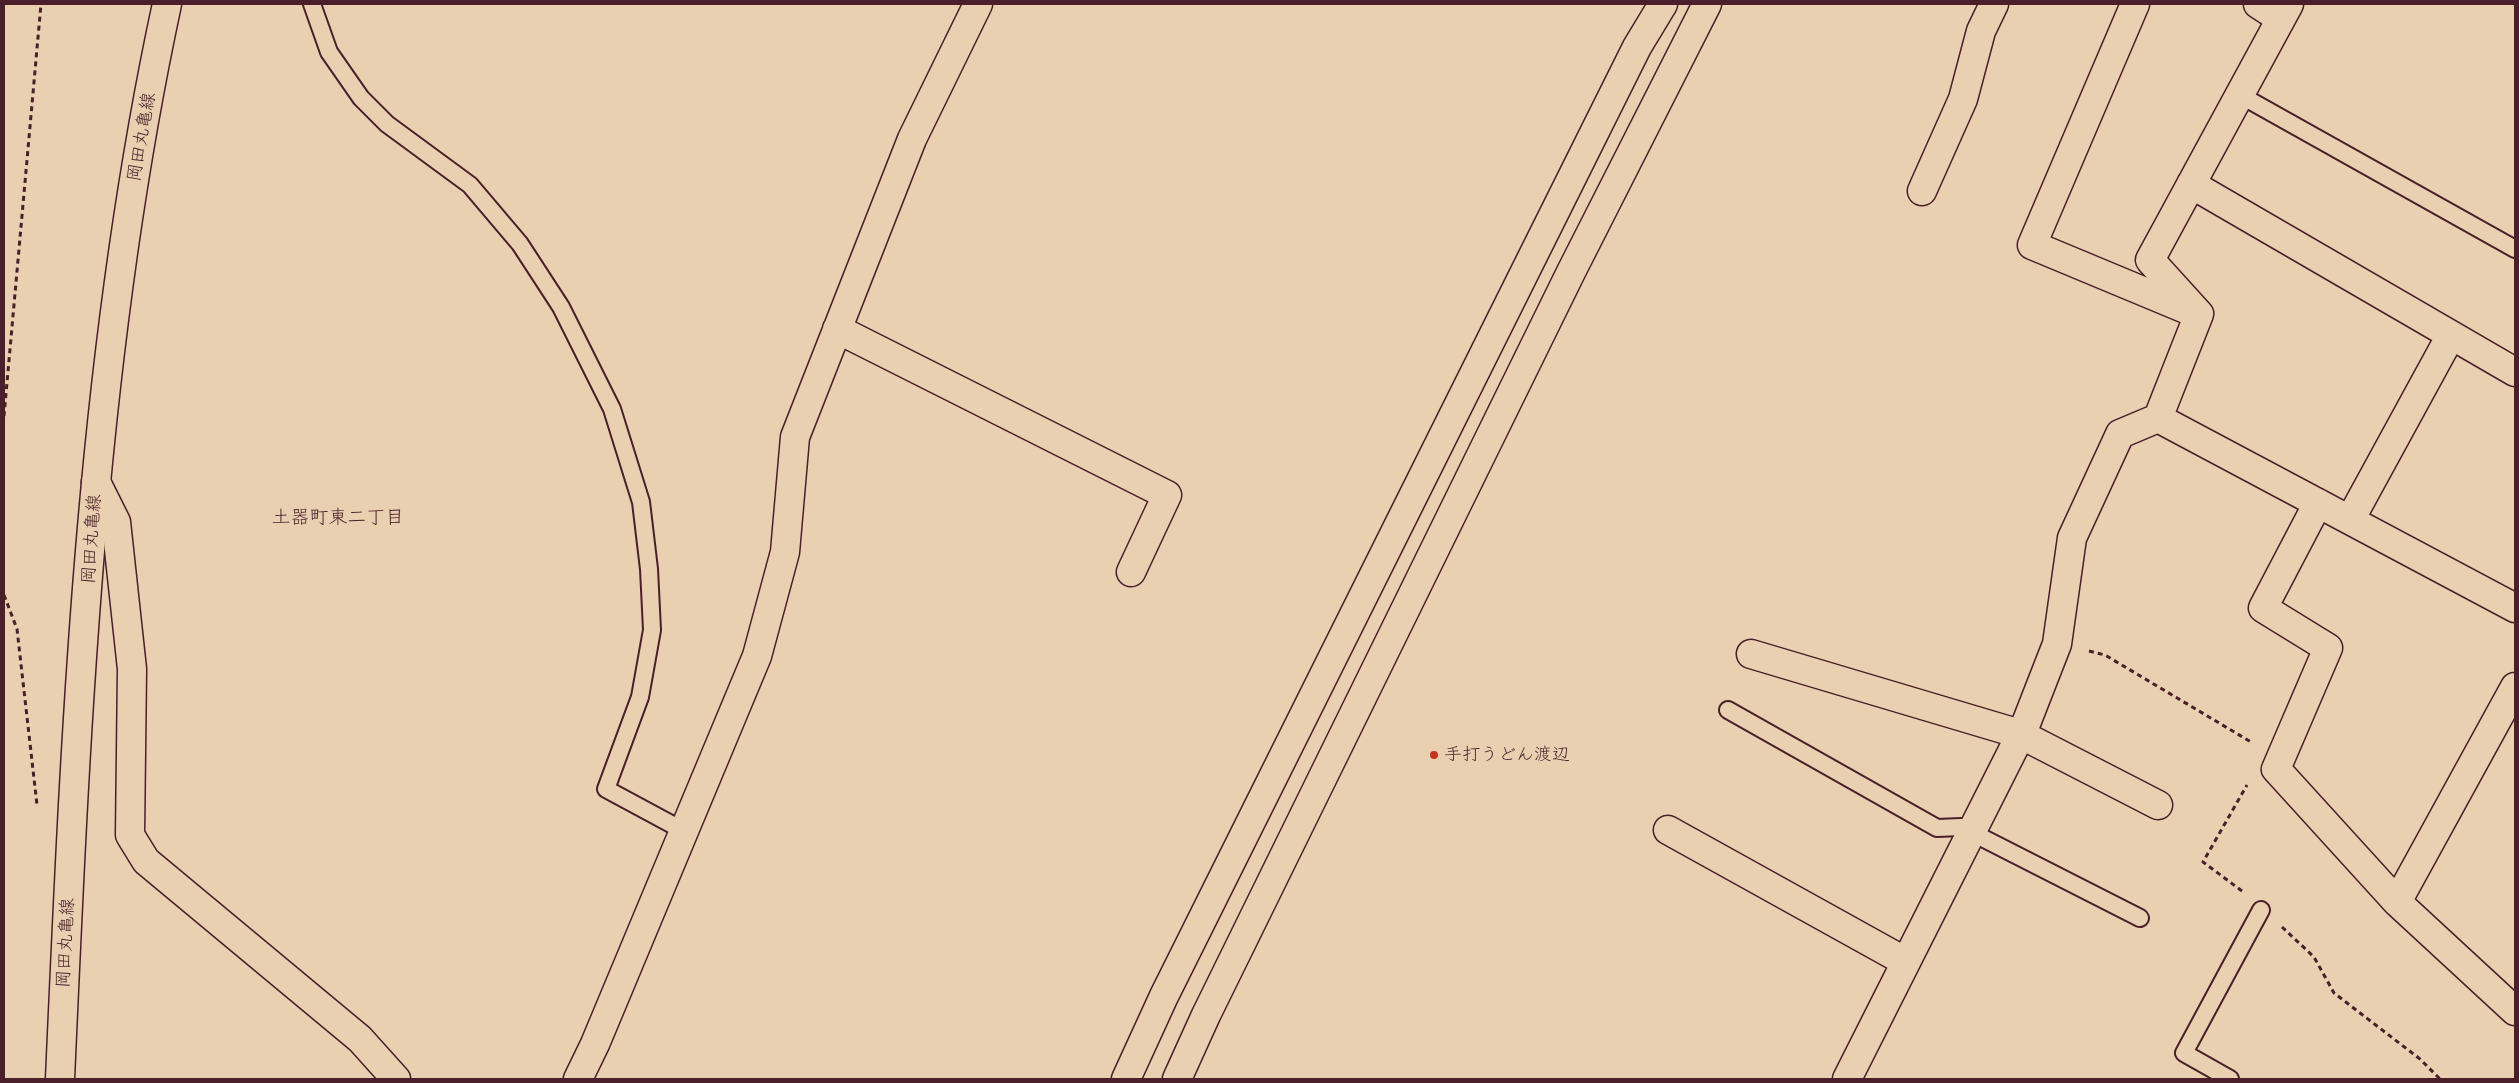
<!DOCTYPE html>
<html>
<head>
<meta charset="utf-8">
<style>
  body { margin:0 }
  #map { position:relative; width:2519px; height:1083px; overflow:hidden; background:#e8d0b0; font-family:"Playpen Sans",sans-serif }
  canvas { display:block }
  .frame { position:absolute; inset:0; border:5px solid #4a1f2b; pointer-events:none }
</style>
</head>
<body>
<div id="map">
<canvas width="2519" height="1083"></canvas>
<div class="frame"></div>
</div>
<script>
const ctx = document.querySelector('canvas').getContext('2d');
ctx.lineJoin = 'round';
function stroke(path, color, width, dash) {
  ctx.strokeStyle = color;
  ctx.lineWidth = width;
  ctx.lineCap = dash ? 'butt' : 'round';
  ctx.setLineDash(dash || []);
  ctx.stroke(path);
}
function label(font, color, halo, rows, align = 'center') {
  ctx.font = font + ' "Playpen Sans","Klee One",sans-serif';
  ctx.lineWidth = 5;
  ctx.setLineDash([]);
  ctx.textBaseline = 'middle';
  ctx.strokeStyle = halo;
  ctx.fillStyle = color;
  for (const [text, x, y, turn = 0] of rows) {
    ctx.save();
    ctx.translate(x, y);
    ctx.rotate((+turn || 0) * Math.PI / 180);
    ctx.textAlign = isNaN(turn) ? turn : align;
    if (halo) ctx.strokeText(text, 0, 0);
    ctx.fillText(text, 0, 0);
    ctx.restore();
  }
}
const path = new Path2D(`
  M4,416L41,4
  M4,595L17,629L37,805
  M2089,651L2105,655L2251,742
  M2242,891L2203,862L2247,785
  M2282,927L2314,957L2334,993L2420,1059L2440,1079`);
const service = new Path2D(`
  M312,4L329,52L361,98L387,124L470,185L520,244L561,307L612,409L641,502L649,569L652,630L640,697L606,789L684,831
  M2240,95L2515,249
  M1728,710L1937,828L1961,827L2140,918
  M2230,1079L2184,1053L2261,910`);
const minor = new Path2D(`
  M2135,4L2032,245L2193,312
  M2258,4L2281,19
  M2191,184L2515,372
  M1922,191L1963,99L1981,31L1994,4
  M837,329L1167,495L1131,572
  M2158,418L2515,608
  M96,482L116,522L132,669L130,835L146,861L360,1039L396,1079
  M2318,503L2263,608L2328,648L2276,769L2397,902
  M2350,520L2451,335
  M1751,654L2020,734L2158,805
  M2515,687L2397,902L2515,1011
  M1668,830L1906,962
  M578,1079L595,1044L757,656L785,552L795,437L912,139L978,4
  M1847,1079L2025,726L2057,644L2072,538L2120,434L2158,418L2199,314L2150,260L2289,4`);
const tertiary = new Path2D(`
  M1126,1079L1164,996L1637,47L1663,4
  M1177,1079L1206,1015L1571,272L1707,4`);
const secondary = new Path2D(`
  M60,1079C76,720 91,356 167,4`);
const markers = [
  [1434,755,5,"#c8321e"]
];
const streetNames = [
  ["岡田丸亀線",142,137,-80],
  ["岡田丸亀線",92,539,-86],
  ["岡田丸亀線",66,943,-87]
];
const poiNames = [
  ["手打うどん渡辺",1444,755]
];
const neighbourhoodNames = [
  ["土器町東二丁目",338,518]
];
stroke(service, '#4a1f2b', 20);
stroke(minor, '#4a1f2b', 31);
stroke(tertiary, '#4a1f2b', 31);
stroke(secondary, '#4a1f2b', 31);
stroke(path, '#4a1f2b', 3, [5, 4]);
stroke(service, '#e8d0b0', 16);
stroke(minor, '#e8d0b0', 28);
stroke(tertiary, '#e8d0b0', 28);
stroke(secondary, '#e8d0b0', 28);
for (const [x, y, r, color] of markers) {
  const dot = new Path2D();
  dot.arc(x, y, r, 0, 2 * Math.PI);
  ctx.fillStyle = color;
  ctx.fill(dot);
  stroke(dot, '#e8d0b0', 2);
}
label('18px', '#4a1f2b', '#e8d0b0', streetNames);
label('18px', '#4a1f2b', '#e8d0b0', poiNames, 'left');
label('19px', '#4a1f2b', '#e8d0b0', neighbourhoodNames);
</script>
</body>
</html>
